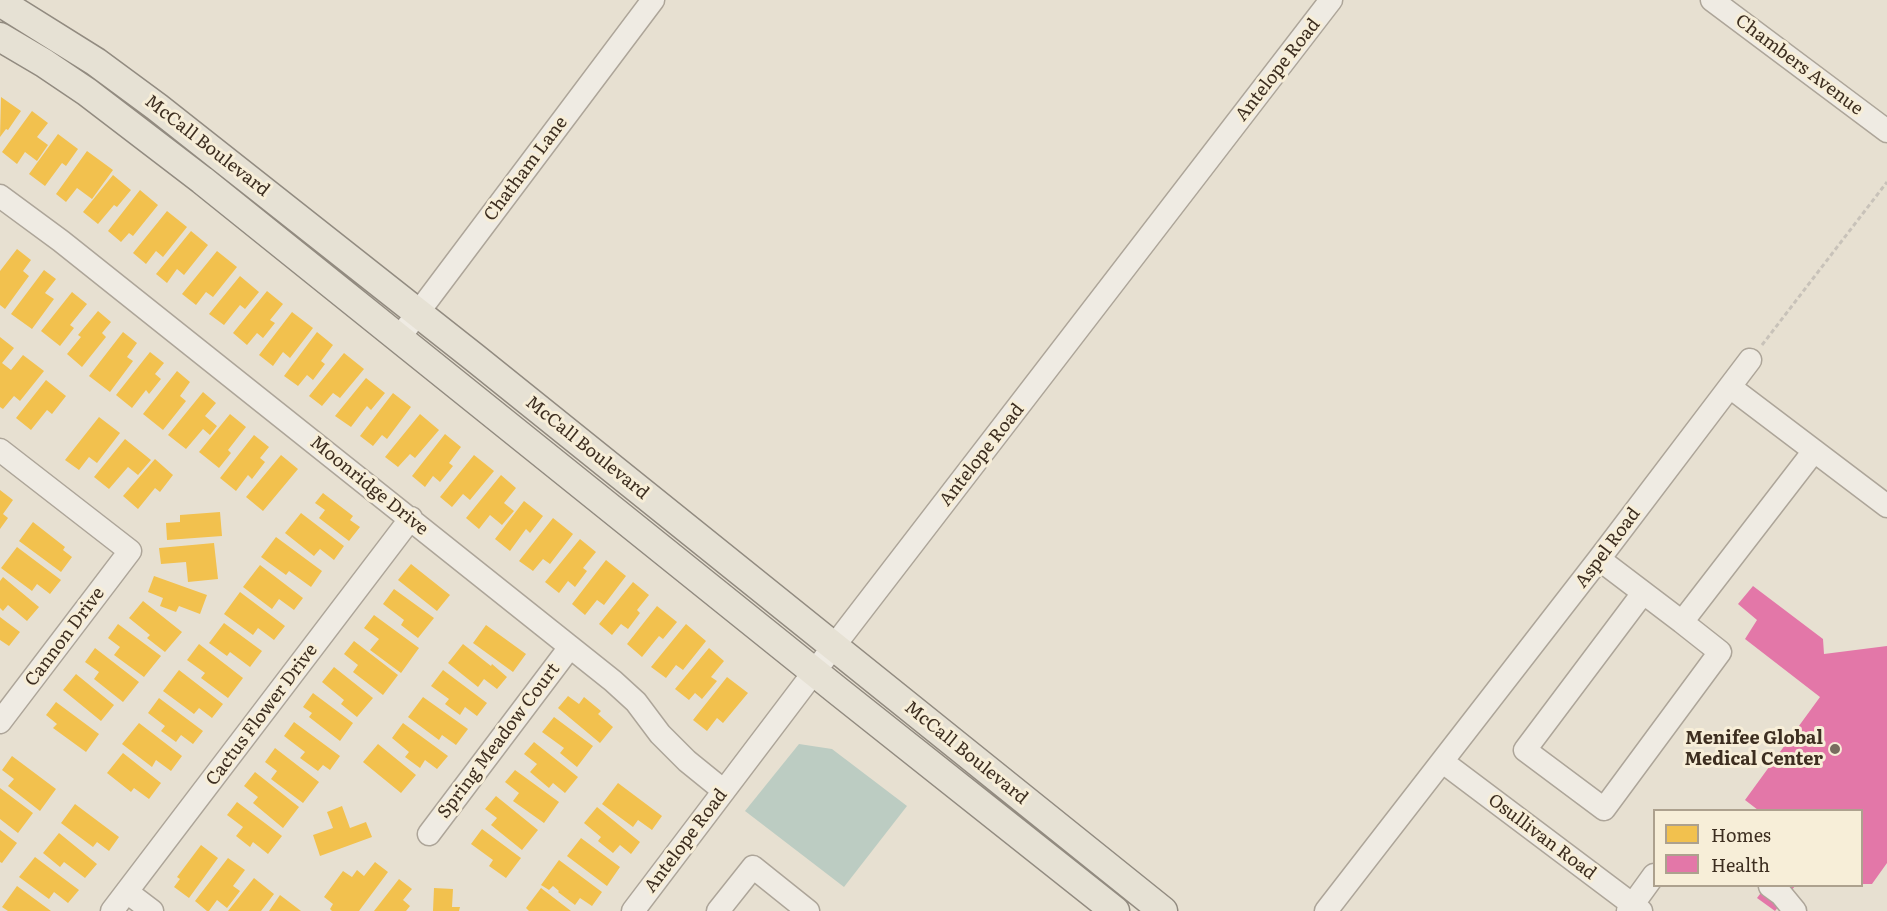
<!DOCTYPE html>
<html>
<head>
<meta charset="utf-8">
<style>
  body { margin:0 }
  #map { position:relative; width:1887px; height:911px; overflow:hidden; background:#e7e0d1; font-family:Literata,serif }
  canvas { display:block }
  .legend { position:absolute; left:1653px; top:809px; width:210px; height:78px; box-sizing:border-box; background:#f7eed8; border:2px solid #ada18e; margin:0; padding:8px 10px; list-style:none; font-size:18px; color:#3d2e20 }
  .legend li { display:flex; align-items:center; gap:12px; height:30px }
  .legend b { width:30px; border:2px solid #ada18e }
</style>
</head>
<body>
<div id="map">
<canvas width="1887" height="911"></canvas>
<ul class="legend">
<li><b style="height:16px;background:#f2c14e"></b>Homes</li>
<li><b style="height:16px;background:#e377a8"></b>Health</li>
</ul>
</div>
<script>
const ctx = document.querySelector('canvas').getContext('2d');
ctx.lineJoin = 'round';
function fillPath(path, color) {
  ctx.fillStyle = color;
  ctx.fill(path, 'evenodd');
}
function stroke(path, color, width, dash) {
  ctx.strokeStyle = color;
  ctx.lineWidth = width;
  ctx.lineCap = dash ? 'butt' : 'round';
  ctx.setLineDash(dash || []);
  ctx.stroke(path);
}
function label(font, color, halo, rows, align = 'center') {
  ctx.font = font + ' Literata,serif';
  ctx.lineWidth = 6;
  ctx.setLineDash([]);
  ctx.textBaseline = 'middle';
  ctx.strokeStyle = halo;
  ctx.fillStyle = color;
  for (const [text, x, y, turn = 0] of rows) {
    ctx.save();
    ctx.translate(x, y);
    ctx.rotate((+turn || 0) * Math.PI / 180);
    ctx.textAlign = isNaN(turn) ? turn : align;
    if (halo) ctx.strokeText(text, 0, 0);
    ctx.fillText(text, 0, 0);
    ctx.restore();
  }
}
const water = new Path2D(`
  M799,744L832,749L907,806L844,887L745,811Z`);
const homes = new Path2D(`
  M1,97L21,111L8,130L6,129L0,137Z
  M32,111L48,123L37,137L48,145L37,161L25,152L17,164L2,152Z
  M58,134L78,149L66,166L62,163L45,186L29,174Z
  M87,151L113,170L92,199L77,188L66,202L56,194Z
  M113,175L131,190L117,207L114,205L98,224L83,212Z
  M140,190L158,205L133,236L129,233L121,242L108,231Z
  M167,211L187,227L163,257L156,251L146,264L133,253Z
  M191,231L208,245L184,275L177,269L167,283L156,274Z
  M17,249L31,260L23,271L29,276L5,309L0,305V271Z
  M217,251L237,267L213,297L206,292L196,305L182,294Z
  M44,270L56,279L45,293L54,299L32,329L11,314Z
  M240,276L259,292L245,309L240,305L224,325L209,314Z
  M267,291L283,304L270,320L275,323L263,338L257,333L247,345L233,333Z
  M72,292L87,304L70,325L74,328L60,346L41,331Z
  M98,311L111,322L102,333L106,337L82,367L67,354L81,337L78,335Z
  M292,312L313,328L290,358L283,352L273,366L259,355Z
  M123,332L137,343L127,357L133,361L110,392L89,376Z
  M317,332L333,345L321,361L325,364L313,380L307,375L298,386L284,376Z
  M0,337L14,348L2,363L11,370L23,355L44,371L20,401L14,396L3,409L0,407Z
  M150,352L164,363L155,374L161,379L149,394L146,390L132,408L116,395Z
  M344,353L364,369L340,398L333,393L322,406L309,396Z
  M177,371L190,382L180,396L186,401L163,430L143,414Z
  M366,378L385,393L371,410L367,406L351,427L335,416Z
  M46,380L66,396L52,414L47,410L31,430L16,418Z
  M203,392L216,403L205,416L217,426L210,435L203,429L186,449L168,435Z
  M393,393L411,407L387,439L382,435L373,446L360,436Z
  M230,414L246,427L228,450L231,453L219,468L199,452Z
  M420,414L439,430L415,458L410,454L398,467L385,457Z
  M99,417L120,433L97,463L89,457L79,470L65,460Z
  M445,434L461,447L449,463L453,466L440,482L433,476L425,487L412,476Z
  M254,435L269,447L260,458L265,462L252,479L248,475L236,491L220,478Z
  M125,439L151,460L138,475L128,467L109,489L94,477Z
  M281,455L298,469L263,511L246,497Z
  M474,455L494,471L470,500L463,494L452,507L440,497Z
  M155,459L173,475L160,492L155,488L138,509L123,496Z
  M501,475L516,488L504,503L514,511L502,525L490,515L479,529L466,518Z
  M0,490L13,500L3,514L8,518L0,529Z
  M323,493L353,516L350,520L360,527L349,541L319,518L325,510L315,503Z
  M524,501L543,516L530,533L526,529L510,551L495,539Z
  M220,512L222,536L167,540L166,523L180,522V515Z
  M301,513L344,546L334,560L320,549L314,556L285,533Z
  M553,518L573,534L550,564L543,559L533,571L519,561Z
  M33,522L65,547L63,550L72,557L61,572L19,541Z
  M276,537L322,571L311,587L289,571L286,575L261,557Z
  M580,539L596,552L583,568L587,571L575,587L568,581L559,593L545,582Z
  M214,543L218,579L188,582L186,562L161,564L159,548Z
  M17,547L61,580L50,594L37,584L32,591L1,568Z
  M606,560L626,576L604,605L597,600L585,615L572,604Z
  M411,564L450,595L437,611L398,580Z
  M260,565L303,598L294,610L279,599L272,609L243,587Z
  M154,576L207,595L200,614L179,606L176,612L160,606L163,598L148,592Z
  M3,577L39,607L27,621L8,605L3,611L0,608V581Z
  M633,582L649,595L637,610L640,613L628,629L621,624L612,635L599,624Z
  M394,589L434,618L418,638L401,625L404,620L383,604Z
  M240,592L285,626L274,640L258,628L253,635L224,614Z
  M143,601L182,632L165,652L147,638L150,635L129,618Z
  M657,606L677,622L663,639L659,636L642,657L627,644Z
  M374,615L419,648L401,673L370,650L379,639L364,628Z
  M0,617L20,632L9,646L0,640Z
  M224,623L262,651L250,667L230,652L227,656L209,643Z
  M118,624L161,656L144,677L114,655L120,647L108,638Z
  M686,624L706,641L683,670L676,665L666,678L651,667Z
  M486,625L526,654L513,672L473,643Z
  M354,641L398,675L383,695L353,672L358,665L344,654Z
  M199,644L243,678L228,698L201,678L205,673L187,660Z
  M463,644L491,666L492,664L507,677L497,689L484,679L478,687L448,663Z
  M95,648L139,682L123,702L94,679L99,672L85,662Z
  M709,648L724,661L711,677L717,681L702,699L695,693L689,700L675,689Z
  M334,667L373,698L357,717L341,704L344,700L322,682Z
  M179,670L223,704L212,718L199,708L194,714L163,691Z
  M443,670L487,703L477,716L465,707L460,715L445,704L449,699L431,686Z
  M76,674L114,705L101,721L63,690Z
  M727,677L748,693L723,723L717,718L707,731L693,720Z
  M313,693L353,723L340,741L309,717L312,713L303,707Z
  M568,696L579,704L584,697L601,711L598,714L613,727L600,743L558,708Z
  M423,697L468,729L456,745L442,735L439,740L408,717Z
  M159,698L203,731L193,744L181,735L176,742L161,731L165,726L148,713Z
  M56,702L99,734L86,752L53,728L57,724L46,715Z
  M554,717L593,746L577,767L560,753L564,748L542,732Z
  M294,722L340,756L330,770L323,765L318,771L300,758L305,752L284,736Z
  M139,723L182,756L171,771L156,760L152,767L122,744Z
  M403,723L448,756L437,769L425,760L420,768L405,757L409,752L392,738Z
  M534,742L578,777L565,793L553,783L549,788L530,772L537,764L524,754Z
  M378,744L416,775L401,793L363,762Z
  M275,748L319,782L303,803L271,779L277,771L265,762Z
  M123,753L161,783L149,799L134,788L131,792L107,773Z
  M12,756L56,789L40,811L8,786L14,779L2,770Z
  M515,770L559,802L544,823L513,801L519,793L505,782Z
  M255,772L299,807L283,828L253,803L258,797L244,786Z
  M618,783L662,816L652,830L638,820L633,827L602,804Z
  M0,788L33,813L18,833L0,819Z
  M496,796L538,830L522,850L491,825L497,818L485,809Z
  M237,802L282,836L268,854L253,842L250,847L236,836L243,827L227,815Z
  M75,804L119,837L109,851L97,842L93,847L61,823Z
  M342,806L350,828L366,822L372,837L320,856L313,835L333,828L327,812Z
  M597,807L640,842L631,854L620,845L613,853L598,841L601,837L584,823Z
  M482,829L521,858L506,878L489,866L493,860L471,844Z
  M0,830L17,843L2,863L0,862Z
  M59,833L97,864L85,878L64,862L60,867L43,853Z
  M581,838L620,867L607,886L567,856Z
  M201,845L218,858L189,898L174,887L180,879L177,877Z
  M35,857L79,890L68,903L54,892L49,899L19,877Z
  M228,858L245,870L233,886L240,891L227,908L217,900L209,911H207L195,901Z
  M559,860L602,892L592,906L580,898L575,905L558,892L559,891L553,886L549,890L541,885Z
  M375,862L388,872L359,911H332L330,909L333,904L324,897L343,871L352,877L357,870L364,876Z
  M254,878L274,894L261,911H228Z
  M399,879L412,889L403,900L410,906L406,911H374Z
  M17,886L51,911H8L2,907Z
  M434,888L453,889L452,907H460L459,911H433Z
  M541,888L571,911H529L526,908Z
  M280,895L301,911H269Z`);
const health = new Path2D(`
  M1753,586L1823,639L1824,654L1887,646V863L1872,884H1862V810H1758L1745,800L1820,697L1745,639L1757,620L1738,604Z
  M1766,886H1795L1775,911L1757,898Z`);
const path = new Path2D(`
  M1762,345L1887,182`);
const minor = new Path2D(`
  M1712,0L1887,131
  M0,196L61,241L613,681L636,702L660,734L687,761L724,791
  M399,338L653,0
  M1730,387L1887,506
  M0,450L130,551L0,722
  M1599,559L1682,622L1814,451
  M1643,593L1525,750L1604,809L1720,652L1682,622
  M1443,762L1641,911
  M429,834L570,647
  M1770,886L1781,894L1795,911
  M127,892L152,911
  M112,911L411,518
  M633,911L814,672L1331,0
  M718,911L753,867L808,911
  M1326,911L1599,559L1750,360
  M1628,911L1654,875`);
const major = new Path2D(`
  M0,2L96,62L157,107L475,358L1163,911
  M0,37L44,63L87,92L202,180L838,691L1115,911`);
const markers = [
  [1835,749,6,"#786c5e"]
];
const streetNames = [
  ["Chambers Avenue",1799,65,37],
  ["Antelope Road",1278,70,-52],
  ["McCall Boulevard",207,146,38],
  ["Chatham Lane",526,169,-53],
  ["McCall Boulevard",587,448,39],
  ["Antelope Road",982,455,-52],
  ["Moonridge Drive",369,486,39],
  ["Aspel Road",1608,548,-53],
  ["Cannon Drive",65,637,-53],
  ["Cactus Flower Drive",262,715,-53],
  ["Spring Meadow Court",499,741,-53],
  ["McCall Boulevard",966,753,39],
  ["Osullivan Road",1542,837,37],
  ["Antelope Road",686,841,-53]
];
const poiNames = [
  ["Menifee Global",1823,739],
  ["Medical Center",1823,760]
];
fillPath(water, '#bcccc2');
fillPath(homes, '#f2c14e');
fillPath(health, '#e377a8');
stroke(minor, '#ada599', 25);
stroke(major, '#928b80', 31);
stroke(path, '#c8c2b9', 3, [4.5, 3]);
stroke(minor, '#efebe3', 22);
stroke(major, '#e6e1d4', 28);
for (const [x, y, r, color] of markers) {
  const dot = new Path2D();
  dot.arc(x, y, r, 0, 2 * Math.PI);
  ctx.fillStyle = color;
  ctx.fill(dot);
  stroke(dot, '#f7eed8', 2);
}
label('18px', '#3d2e20', '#f7eed8', streetNames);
label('bold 18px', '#3d2e20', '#f7eed8', poiNames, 'right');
</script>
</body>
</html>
